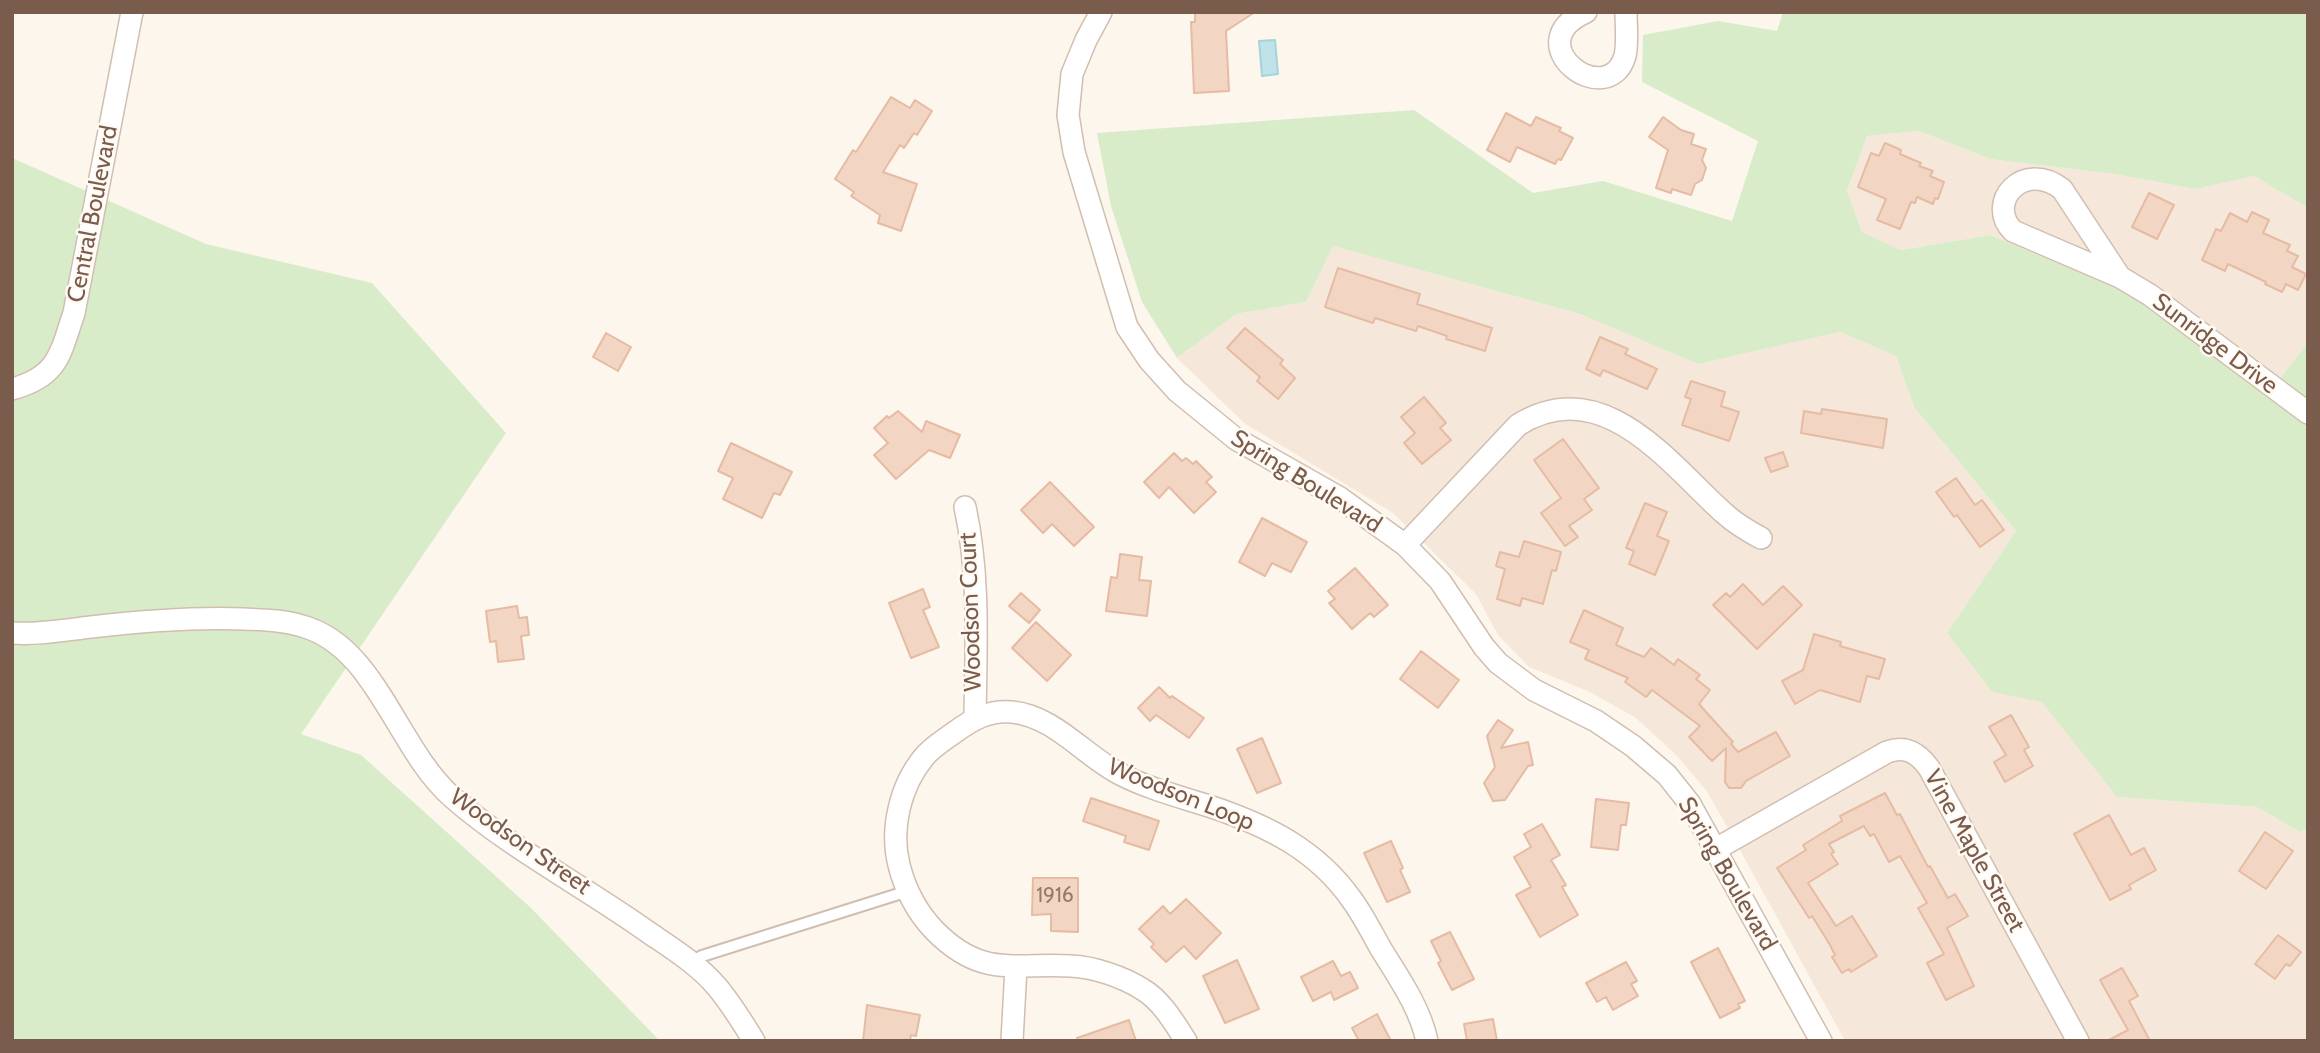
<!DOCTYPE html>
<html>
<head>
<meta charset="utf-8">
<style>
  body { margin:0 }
  #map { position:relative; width:2320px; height:1053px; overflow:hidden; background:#fdf6ec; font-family:Cabin,sans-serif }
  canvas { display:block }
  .frame { position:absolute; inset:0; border:14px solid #7a5c4d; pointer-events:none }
</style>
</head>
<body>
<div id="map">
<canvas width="2320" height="1053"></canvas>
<div class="frame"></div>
</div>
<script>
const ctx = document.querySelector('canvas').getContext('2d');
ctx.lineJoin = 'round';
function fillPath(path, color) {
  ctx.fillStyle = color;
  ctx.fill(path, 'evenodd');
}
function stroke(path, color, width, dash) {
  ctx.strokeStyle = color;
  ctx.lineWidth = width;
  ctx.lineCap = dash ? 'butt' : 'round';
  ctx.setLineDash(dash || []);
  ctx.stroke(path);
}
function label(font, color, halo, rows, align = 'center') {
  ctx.font = font + ' Cabin,sans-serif';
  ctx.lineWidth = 5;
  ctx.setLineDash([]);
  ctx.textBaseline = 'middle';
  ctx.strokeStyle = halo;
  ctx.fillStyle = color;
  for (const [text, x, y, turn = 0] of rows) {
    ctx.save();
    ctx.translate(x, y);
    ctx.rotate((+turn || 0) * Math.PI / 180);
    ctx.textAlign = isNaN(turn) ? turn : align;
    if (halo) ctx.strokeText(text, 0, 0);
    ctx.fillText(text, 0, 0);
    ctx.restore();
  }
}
const residential = new Path2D(`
  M1919,131L1990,159L2114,174L2196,189L2254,176L2308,208V342L2269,395L2116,288L1992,235L1901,250L1862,232L1847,191L1867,136Z
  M1333,246L1580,314L1698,364L1840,332L1896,356L1914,407L2016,531L1947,633L1992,692L2042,701L2118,797L2257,807L2300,832L2308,829V1041H1845L1725,823L1706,790L1676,755L1636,718L1590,692L1529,667L1498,635L1476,594L1393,513L1244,423L1177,358L1236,314L1306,302Z`);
const green = new Path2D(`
  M1783,12H2308V208L2254,176L2196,189L2114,174L1990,159L1919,131L1867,136L1847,191L1862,232L1901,250L1991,235L2116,288L2154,310L2308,423V829L2300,832L2257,807L2117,797L2042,702L1992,692L1947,633L2016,531L1914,407L1896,356L1840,332L1698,364L1580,314L1333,246L1306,302L1236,314L1177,358L1142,302L1111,206L1097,133L1414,110L1533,193L1603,181L1732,221L1758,141L1642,82L1643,35L1718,21L1777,31Z
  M12,158L206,244L372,283L506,433L301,734L361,755L530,907L660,1041H12Z
  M2308,342V399L2280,379Z`);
const water = new Path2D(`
  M1275,40L1278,74L1262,76L1259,41Z`);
const building = new Path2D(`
  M1195,12H1255L1226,31L1229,91L1194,93L1191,22H1195Z
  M891,97L910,108L915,100L932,111L917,135L914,133L904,148L900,145L883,172L917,184L901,231L878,223L880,215L851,196L854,192L835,179L853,150L856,152Z
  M1506,113L1531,126L1536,117L1561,128L1559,131L1573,138L1561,160L1558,159L1555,164L1517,147L1510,162L1487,150Z
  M1663,117L1681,130L1694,134L1691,144L1706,149L1702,160L1706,168L1702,180L1695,184L1691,195L1672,189L1671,193L1656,188L1668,150L1649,137Z
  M1885,143L1901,150L1900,154L1921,163L1919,166L1933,171L1930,176L1944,182L1938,199L1935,198L1933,204L1917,197L1915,203L1911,202L1900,229L1877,220L1886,199L1858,187L1871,153L1879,156Z
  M2149,193L2174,205L2157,239L2132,227Z
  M2252,212L2269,220L2263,233L2290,245L2287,251L2298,256L2292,267L2306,274L2298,290L2286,284L2282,292L2265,284L2266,282L2228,264L2225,271L2202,260L2216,229L2221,231L2230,213L2247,222Z
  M1338,268L1420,294L1417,304L1492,328L1485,351L1446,339L1447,336L1418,326L1416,331L1375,318L1373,323L1325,307Z
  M1245,328L1283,360L1280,364L1295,378L1278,399L1257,381L1260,377L1227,348Z
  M606,333L631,347L618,371L593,357Z
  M1600,337L1628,349L1625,354L1657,369L1647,389L1603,370L1600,376L1586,369Z
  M1691,381L1725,392L1721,406L1739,412L1729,441L1682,425L1691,399L1685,397Z
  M1424,397L1446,423L1440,428L1451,440L1422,464L1404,443L1415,433L1401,417Z
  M1822,409L1887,419L1883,448L1801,433L1804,411L1821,414Z
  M898,411L922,432L926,421L960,435L950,458L929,450L896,479L874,455L888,443L874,428L887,416L889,418Z
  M1563,439L1599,488L1584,499L1592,510L1569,526L1578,537L1565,546L1541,513L1561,498L1534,460Z
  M731,443L792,472L780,495L774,493L762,518L723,499L733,478L718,471Z
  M1783,452L1788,466L1771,472L1765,458Z
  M1174,453L1182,461L1186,458L1193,464L1196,461L1212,477L1206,482L1216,492L1194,513L1169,487L1159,498L1144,482Z
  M1956,478L1975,505L1982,500L2004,530L1980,547L1957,515L1954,517L1936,492Z
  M1050,482L1094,527L1074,546L1052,524L1043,533L1021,510Z
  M1645,503L1667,512L1657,536L1669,541L1655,575L1629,564L1634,551L1626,548Z
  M1262,518L1307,542L1291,572L1272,563L1265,576L1239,562Z
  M1524,541L1561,552L1556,571L1552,570L1543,604L1522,598L1520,606L1497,599L1505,569L1496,566L1500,552L1519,557Z
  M1120,554L1142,557L1139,580L1151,581L1147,616L1106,611L1111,577L1117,578Z
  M1355,568L1388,605L1374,617L1370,613L1352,629L1329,603L1335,599L1328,591Z
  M1743,584L1763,605L1783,586L1802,605L1757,649L1713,605L1726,593L1730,597Z
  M923,589L930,607L923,610L939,647L911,658L889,603Z
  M1021,593L1040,610L1029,623L1009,606Z
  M517,606L519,618L527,617L529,635L521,636L524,659L498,662L496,641L490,642L486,611Z
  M1584,610L1623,628L1616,645L1644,657L1651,648L1674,665L1678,659L1700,675L1696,679L1710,690L1699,704L1733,742L1731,744L1738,752L1776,732L1790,756L1746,781L1741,788H1729L1725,782L1726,748L1712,761L1689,737L1700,726L1652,690L1646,697L1625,682L1628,678L1585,659L1589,650L1570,642Z
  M1036,622L1071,655L1047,681L1012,648Z
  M1814,634L1841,642L1840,646L1885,659L1879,679L1867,676L1860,702L1820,690L1795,704L1782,681L1803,670Z
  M1421,651L1459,680L1438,708L1400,679Z
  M1159,687L1170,698L1172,696L1204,718L1189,738L1156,715L1150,721L1138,708Z
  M2011,715L2029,747L2024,750L2033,766L2005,782L1994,762L2006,755L1989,727Z
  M1498,720L1513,730L1501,748L1528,742L1533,765L1528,766L1505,800L1493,801L1484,783L1495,767L1487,736Z
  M1262,738L1281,783L1257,793L1237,749Z
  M1885,793L1897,815L1900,814L1928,867L1930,866L1948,898L1955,894L1968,916L1947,928L1974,986L1946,1000L1927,963L1944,954L1918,908L1927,903L1900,856L1889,862L1874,834L1870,836L1864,826L1829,844L1834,852L1831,854L1838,864L1808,883L1836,926L1852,916L1877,956L1851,972L1849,969L1842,973L1832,957L1835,955L1830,945L1812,916L1809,918L1777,868L1806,850L1803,845L1842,821L1840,816Z
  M1091,798L1159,821L1149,850L1124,842L1126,836L1083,821Z
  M1596,799L1629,803L1626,825H1621L1618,850L1591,847Z
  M2109,815L2131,855L2144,848L2156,870L2129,885L2131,889L2110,900L2074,834Z
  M1542,824L1560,855L1551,860L1566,885L1562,887L1578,915L1540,937L1516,895L1531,887L1514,857L1531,847L1524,834Z
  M2265,832L2293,851L2266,889L2239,871Z
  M1391,841L1403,868L1400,870L1410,892L1387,902L1364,853Z
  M1033,878H1078V932L1051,931V914L1032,915Z
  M1186,899L1221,933L1196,959L1184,946L1166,962L1151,947L1154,944L1139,929L1163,906L1170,914Z
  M1450,932L1474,979L1452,990L1438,963L1441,961L1431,941Z
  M2278,935L2301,952L2290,966L2286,964L2275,979L2255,964Z
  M1718,948L1745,1001L1738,1004L1740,1008L1720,1018L1691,962Z
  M1237,960L1259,1009L1225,1023L1203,976Z
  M1333,961L1341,976L1350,972L1358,988L1334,1000L1331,992L1313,1001L1301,977Z
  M1626,962L1637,981L1631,984L1638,996L1613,1010L1606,997L1597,1002L1586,983Z
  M2122,968L2138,996L2129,1001L2150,1041H2107L2128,1030L2100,980Z
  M867,1005L920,1015L916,1036L911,1035L910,1041H863Z
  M1377,1014L1391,1041H1359L1352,1028Z
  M1493,1019L1497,1041H1467L1464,1024Z
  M1129,1020L1136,1041H1077V1038Z`);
const service = new Path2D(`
  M691,962L702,956L908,891`);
const minor = new Path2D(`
  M1101,12L1086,40L1072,74L1068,115L1074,152L1127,327L1149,360L1177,391L1236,439L1340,498L1405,545L1440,581L1484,647L1498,663L1534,690L1596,721L1633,746L1667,775L1690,804L1821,1041
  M1586,12C1515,44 1608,113 1625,56C1628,43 1626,26 1626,12
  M2120,277L2062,189C2023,159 1985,203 2013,231L2120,277L2150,295L2308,413
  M12,389C59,376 60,354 74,313L132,12
  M965,507C980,576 976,647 975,717
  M1405,545L1518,425C1604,372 1669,464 1725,514C1736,524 1748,531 1761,538
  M12,633C38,635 65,630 91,627C143,621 193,617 244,619C264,620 283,620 302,626C376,646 397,749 452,797C510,848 585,887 648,932C673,949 699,965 718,988C731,1004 743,1023 754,1041
  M1716,849L1887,752C1906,745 1918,753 1929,768L2078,1041
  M1012,1041L1016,967
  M1186,1041C1174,1022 1161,1000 1142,989C1123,977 1094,967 1071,966C1012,963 981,978 934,930C917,912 905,889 899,865C890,829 900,786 924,757C932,747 944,740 955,732C973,719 989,710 1012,712C1054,716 1085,756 1120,774C1149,789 1181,797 1212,807C1268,826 1317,850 1352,900C1363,915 1372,933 1381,949C1399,978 1420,1008 1427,1041`);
const numberNames = [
  ["1916",1055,896]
];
const streetNames = [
  ["Central Boulevard",93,214,-79],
  ["Sunridge Drive",2215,344,37],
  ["Spring Boulevard",1306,482,32],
  ["Woodson Court",971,612,-92],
  ["Woodson Loop",1181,795,22],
  ["Woodson Street",520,842,35],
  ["Vine Maple Street",1974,851,61],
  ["Spring Boulevard",1727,874,60]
];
fillPath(residential, '#f5e8da');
fillPath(green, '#d8ecc9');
fillPath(water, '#bfe3e8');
stroke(water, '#a5d3da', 2);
fillPath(building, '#f3d5c3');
stroke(building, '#e6bba3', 2);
stroke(service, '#d1beb0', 14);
stroke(minor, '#d1beb0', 24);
stroke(service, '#fff', 10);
stroke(minor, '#fff', 21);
label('21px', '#987a6a', null, numberNames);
label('24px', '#7a5c4d', '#fffaf3', streetNames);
</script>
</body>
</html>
